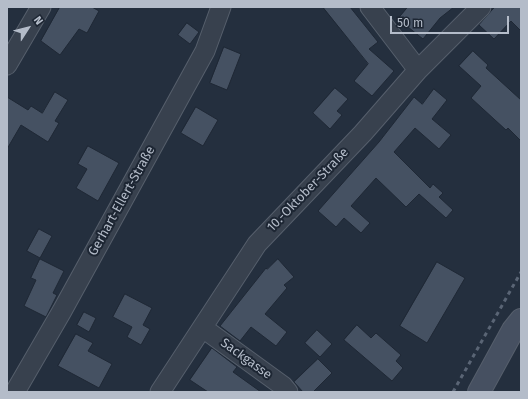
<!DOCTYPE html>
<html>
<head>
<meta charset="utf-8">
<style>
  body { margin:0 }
  #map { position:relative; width:528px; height:399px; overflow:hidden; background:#242f3e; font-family:"Fira Sans",sans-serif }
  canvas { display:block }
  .frame { position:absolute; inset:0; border:8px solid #b4bcc9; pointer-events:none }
  .north { position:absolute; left:8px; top:8px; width:40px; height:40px; -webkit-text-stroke:3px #1d2633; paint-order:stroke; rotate:54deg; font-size:11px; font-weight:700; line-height:16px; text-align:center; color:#b4bcc9 }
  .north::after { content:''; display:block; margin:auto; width:14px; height:18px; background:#b4bcc9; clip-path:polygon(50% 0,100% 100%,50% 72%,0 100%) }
  .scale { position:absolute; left:390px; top:16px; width:119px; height:18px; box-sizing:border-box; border:2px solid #b4bcc9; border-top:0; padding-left:5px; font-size:12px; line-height:14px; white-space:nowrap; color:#b4bcc9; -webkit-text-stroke:3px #1d2633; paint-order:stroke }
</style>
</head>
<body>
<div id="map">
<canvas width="528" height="399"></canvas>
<div class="frame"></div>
<div class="north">N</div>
<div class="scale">50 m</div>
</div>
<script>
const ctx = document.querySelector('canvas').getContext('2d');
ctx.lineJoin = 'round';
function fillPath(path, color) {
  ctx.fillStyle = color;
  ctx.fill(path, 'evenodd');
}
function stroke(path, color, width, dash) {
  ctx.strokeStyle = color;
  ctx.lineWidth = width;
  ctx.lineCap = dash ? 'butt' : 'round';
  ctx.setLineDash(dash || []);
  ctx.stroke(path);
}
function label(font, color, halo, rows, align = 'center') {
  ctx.font = font + ' "Fira Sans",sans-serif';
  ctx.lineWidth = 4;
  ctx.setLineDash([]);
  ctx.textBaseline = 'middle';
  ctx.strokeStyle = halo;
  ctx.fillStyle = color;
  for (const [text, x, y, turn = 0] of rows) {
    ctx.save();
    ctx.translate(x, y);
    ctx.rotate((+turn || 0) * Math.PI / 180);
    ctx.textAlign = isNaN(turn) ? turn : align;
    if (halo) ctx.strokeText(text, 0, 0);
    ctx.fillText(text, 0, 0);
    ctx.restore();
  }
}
const building = new Path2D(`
  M60,7H92L99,11L87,33L79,29L60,55L41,41Z
  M323,7H350L378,42L369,49L394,71L372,96L354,81L368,64Z
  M408,7H454L440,18L423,39L398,19Z
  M495,7H521V31L511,21L494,39L479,25Z
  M187,23L199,32L190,44L178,35Z
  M224,47L241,54L227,90L210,83Z
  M473,51L488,65L486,68L521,100V141L508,128L506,130L471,98L481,86L459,66Z
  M335,88L348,99L337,111L342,115L330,129L313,113Z
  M434,89L447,100L432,119L451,135L439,149L415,128L394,152L430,188L433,184L443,193L439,197L453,210L446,218L419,194L406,207L376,178L351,206L370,223L361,233L344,218L336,227L318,211L379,142L414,97L422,104Z
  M55,92L68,100L55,121L59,123L48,142L21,125L7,149V97L28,110L31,106L42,113Z
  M196,107L218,120L203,146L181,133Z
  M88,146L119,163L98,201L76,188L87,169L78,164Z
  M39,229L52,236L40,258L27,251Z
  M40,259L64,271L53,293L57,295L46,317L24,306L36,280L31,278Z
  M278,259L294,277L284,285L287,288L265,314L287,332L276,346L251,327L240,341L220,326L266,268L267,269Z
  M437,262L465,278L427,343L400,326Z
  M125,294L152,308L143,325L150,329L141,345L127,337L132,327L113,317Z
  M84,312L96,318L89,332L77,325Z
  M357,325L371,338L376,333L401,355L396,361L403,368L392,381L344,340Z
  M317,330L332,344L320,357L305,343Z
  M76,334L93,343L88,351L112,364L99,388L58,366Z
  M212,348L237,367L233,372L261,392H208L190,380Z
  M318,359L332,373L313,392H303L294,382Z`);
const minor = new Path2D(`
  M370,7L418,70
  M7,65L41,7
  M203,328L283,386L288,392
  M15,392L62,311L205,51L221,7
  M160,392L257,244L363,133L418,70L481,7`);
const secondary = new Path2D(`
  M479,392L513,330L521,320`);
const rail = new Path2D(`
  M453,392L521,272`);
const streetNames = [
  ["10.-Oktober-Straße",308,190,-46],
  ["Gerhart-Ellert-Straße",122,201,-61],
  ["Sackgasse",246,359,36]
];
fillPath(building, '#455162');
stroke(building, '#1f2835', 1);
stroke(minor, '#565f6c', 21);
stroke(secondary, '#565f6c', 24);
stroke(minor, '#38414e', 19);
stroke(secondary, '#465061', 22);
stroke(rail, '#5a6575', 3, [4, 4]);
label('13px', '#b4bcc9', '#1d2633', streetNames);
</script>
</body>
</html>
